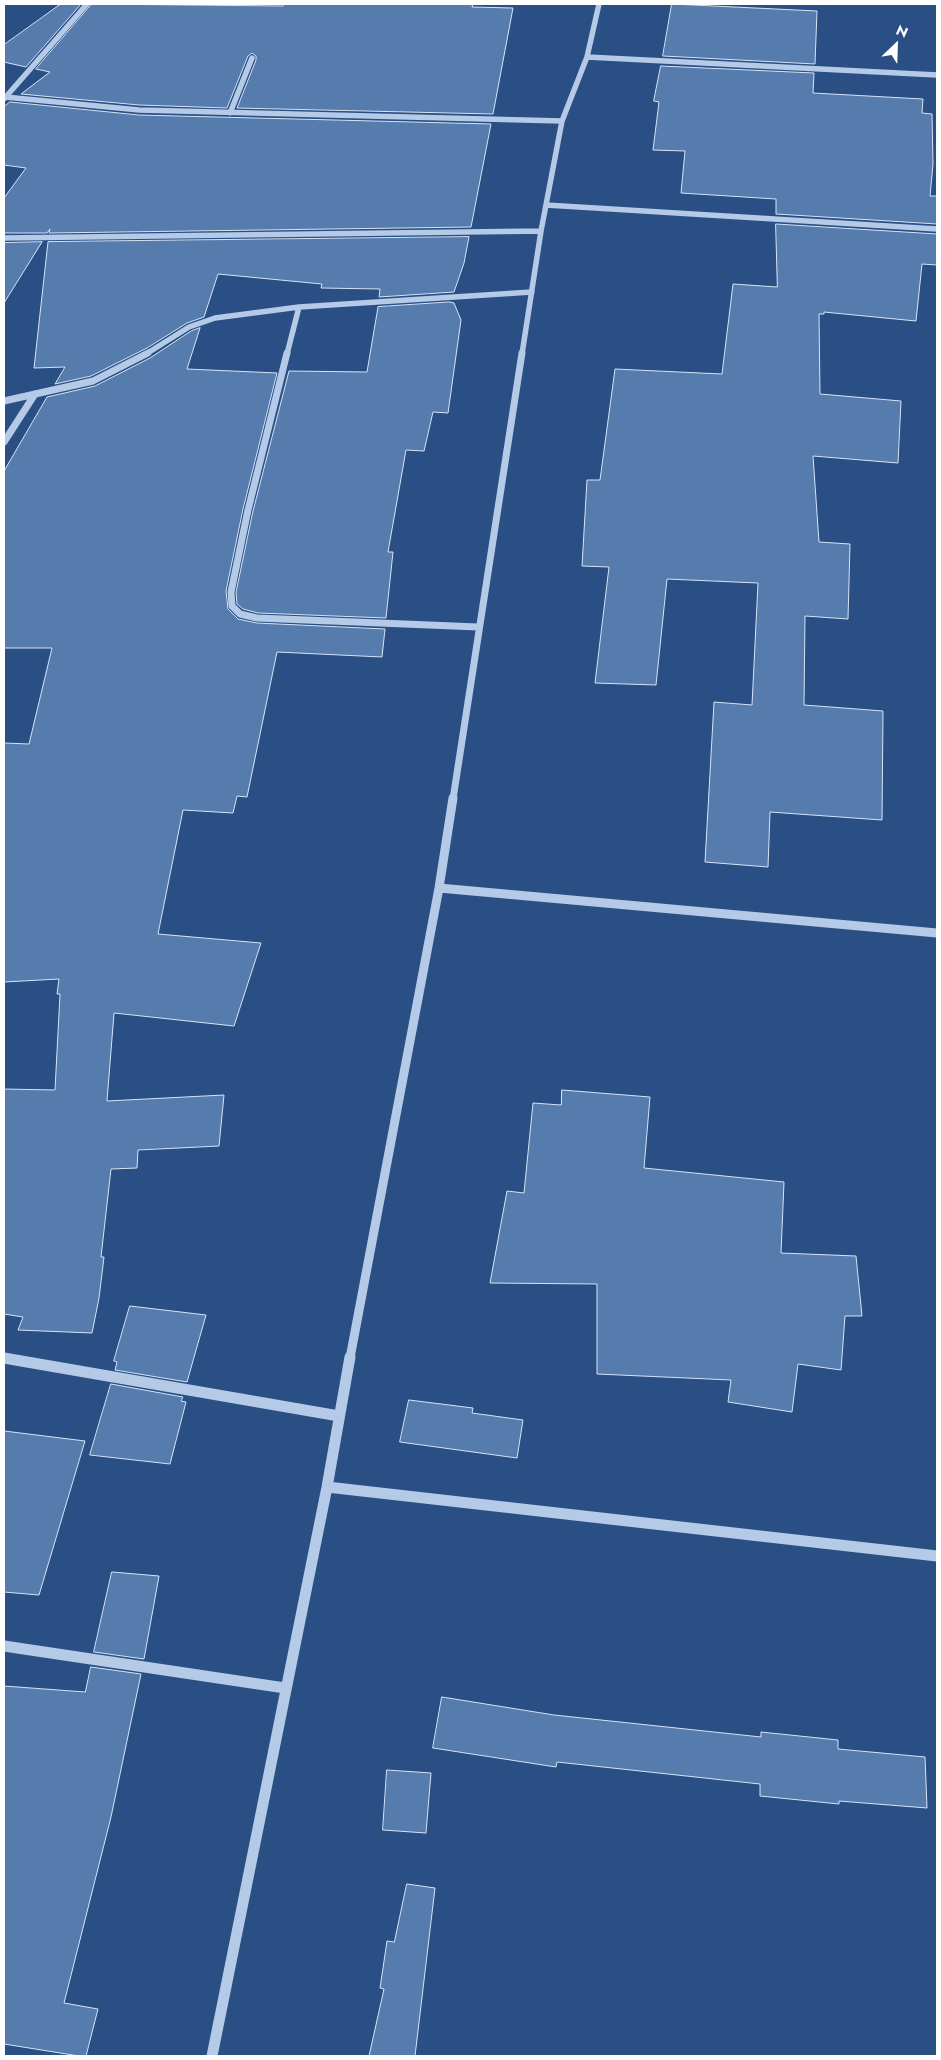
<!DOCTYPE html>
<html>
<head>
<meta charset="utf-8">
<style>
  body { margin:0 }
  #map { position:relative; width:941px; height:2060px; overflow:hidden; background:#2a4f84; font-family:Jost,sans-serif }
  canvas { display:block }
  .frame { position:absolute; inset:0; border:5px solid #fff; pointer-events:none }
  .north { position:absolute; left:871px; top:20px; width:50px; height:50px; -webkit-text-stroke:4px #2a4f84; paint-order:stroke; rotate:24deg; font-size:14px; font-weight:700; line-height:20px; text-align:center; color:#fff }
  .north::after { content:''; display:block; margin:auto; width:18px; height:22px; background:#fff; clip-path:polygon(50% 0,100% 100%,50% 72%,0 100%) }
</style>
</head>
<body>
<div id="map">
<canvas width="941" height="2060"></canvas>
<div class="frame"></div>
<div class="north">N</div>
</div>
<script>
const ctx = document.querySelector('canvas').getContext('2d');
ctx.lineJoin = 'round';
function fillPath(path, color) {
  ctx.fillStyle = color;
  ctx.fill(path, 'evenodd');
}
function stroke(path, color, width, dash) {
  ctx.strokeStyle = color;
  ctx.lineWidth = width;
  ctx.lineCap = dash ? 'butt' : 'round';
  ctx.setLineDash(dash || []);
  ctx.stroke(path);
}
const building = new Path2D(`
  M61,4H81L26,67L4,62V45Z
  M92,4L283,6L284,4H473L472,7L513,8L493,114L237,108L256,60V56L252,53L248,56L227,108L139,105L21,94L50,72L36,69Z
  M672,4L817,11L815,64L663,56Z
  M661,66L814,73L813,93L923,99L922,113L932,114L933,164L930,196H937V224L776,214V199L681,193L685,151L653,150L659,102L654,101Z
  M10,102L139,115L491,124L471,227L49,233L50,229L47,233H4V198L26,168L4,165V107Z
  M776,224L937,234V265L922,264L916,321L824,312V314H819L820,394L901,401L898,463L813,456L819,542L850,544L848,619L805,616L804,705L883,711L882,820L770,812L768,867L705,862L714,702L752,705L758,583L667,579L656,685L595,683L609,567L582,566L587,480H600L615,369L722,374L733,284L777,287Z
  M469,237L464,263L454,292L379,297L380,289L321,288L322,284L218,274L204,317L187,323L147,348L91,376L55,384L65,367L34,368L48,242Z
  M42,242L4,303V243Z
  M450,302L454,303L461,320L448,413L433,412L424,451L406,450L388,552H393L386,618L258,613L243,609L237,604L236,592L253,511L289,371L367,372L378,307Z
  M200,328L187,369L277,373L243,509L226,591L228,609L238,619L257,623L385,629L382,657L277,652L247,797L237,796L233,813L183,810L158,934L261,943L234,1026L114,1013L107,1101L224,1095L219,1146L138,1150L137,1168L111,1169L101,1257H104L99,1298L92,1333L18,1330L23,1317L4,1314V1089L55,1090L60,994H57L59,979L4,982V743L29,744L52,648H4V471L47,397L95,386L150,358L191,331Z
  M562,1090L650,1097L644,1168L784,1182L781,1253L856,1256L862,1316H845L841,1370L798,1364L792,1412L728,1402L731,1380L597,1374V1284L490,1283L507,1191L524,1193L533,1103L561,1105Z
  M130,1306L206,1315L187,1382L115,1370L117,1362L114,1361Z
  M111,1384L183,1397L181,1401L186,1402L170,1464L90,1455Z
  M409,1400L473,1408L472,1413L523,1420L517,1458L400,1442Z
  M4,1431L85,1441L39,1595L4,1592Z
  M112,1572L159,1576L144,1659L94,1652Z
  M91,1667L141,1674L111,1817L64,2003L98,2009L86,2056H79L4,2044V1686L85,1692Z
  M442,1697L554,1715L761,1737V1732L838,1740V1749L925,1757L927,1808L839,1801V1804L760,1796V1784L557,1762L556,1767L433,1748Z
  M387,1770L431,1773L426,1833L383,1830Z
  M407,1884L435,1888L415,2056H369L384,1989L380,1988L387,1941L394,1942Z`);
const minorFar3 = new Path2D(`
  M587,57L937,75
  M5,97L139,110L562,121
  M4,99L87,4
  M230,113L252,58
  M546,205L937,229
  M4,238L541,231
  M146,354L189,327L215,318L299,307L532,292
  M287,354L299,307
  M522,354L541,231L562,121L587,57L599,4`);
const minorFar2 = new Path2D(`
  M287,353L248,510L231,592L232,606L240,614L257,618L478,627
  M4,401L93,381L148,353
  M4,442L35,394
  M453,799L522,353`);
const minorFar1 = new Path2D(`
  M439,888L937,933
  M350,1358L439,888L453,798`);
const minor = new Path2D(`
  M4,1358L339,1416
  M327,1487L937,1556
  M4,1646L285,1688
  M212,2056L327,1487L350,1357`);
fillPath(building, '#567bad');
stroke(building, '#d7e4f6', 1);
stroke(minorFar3, '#b4cae7', 5.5);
stroke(minorFar2, '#b4cae7', 7);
stroke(minorFar1, '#b4cae7', 9);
stroke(minor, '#b4cae7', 11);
</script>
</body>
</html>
